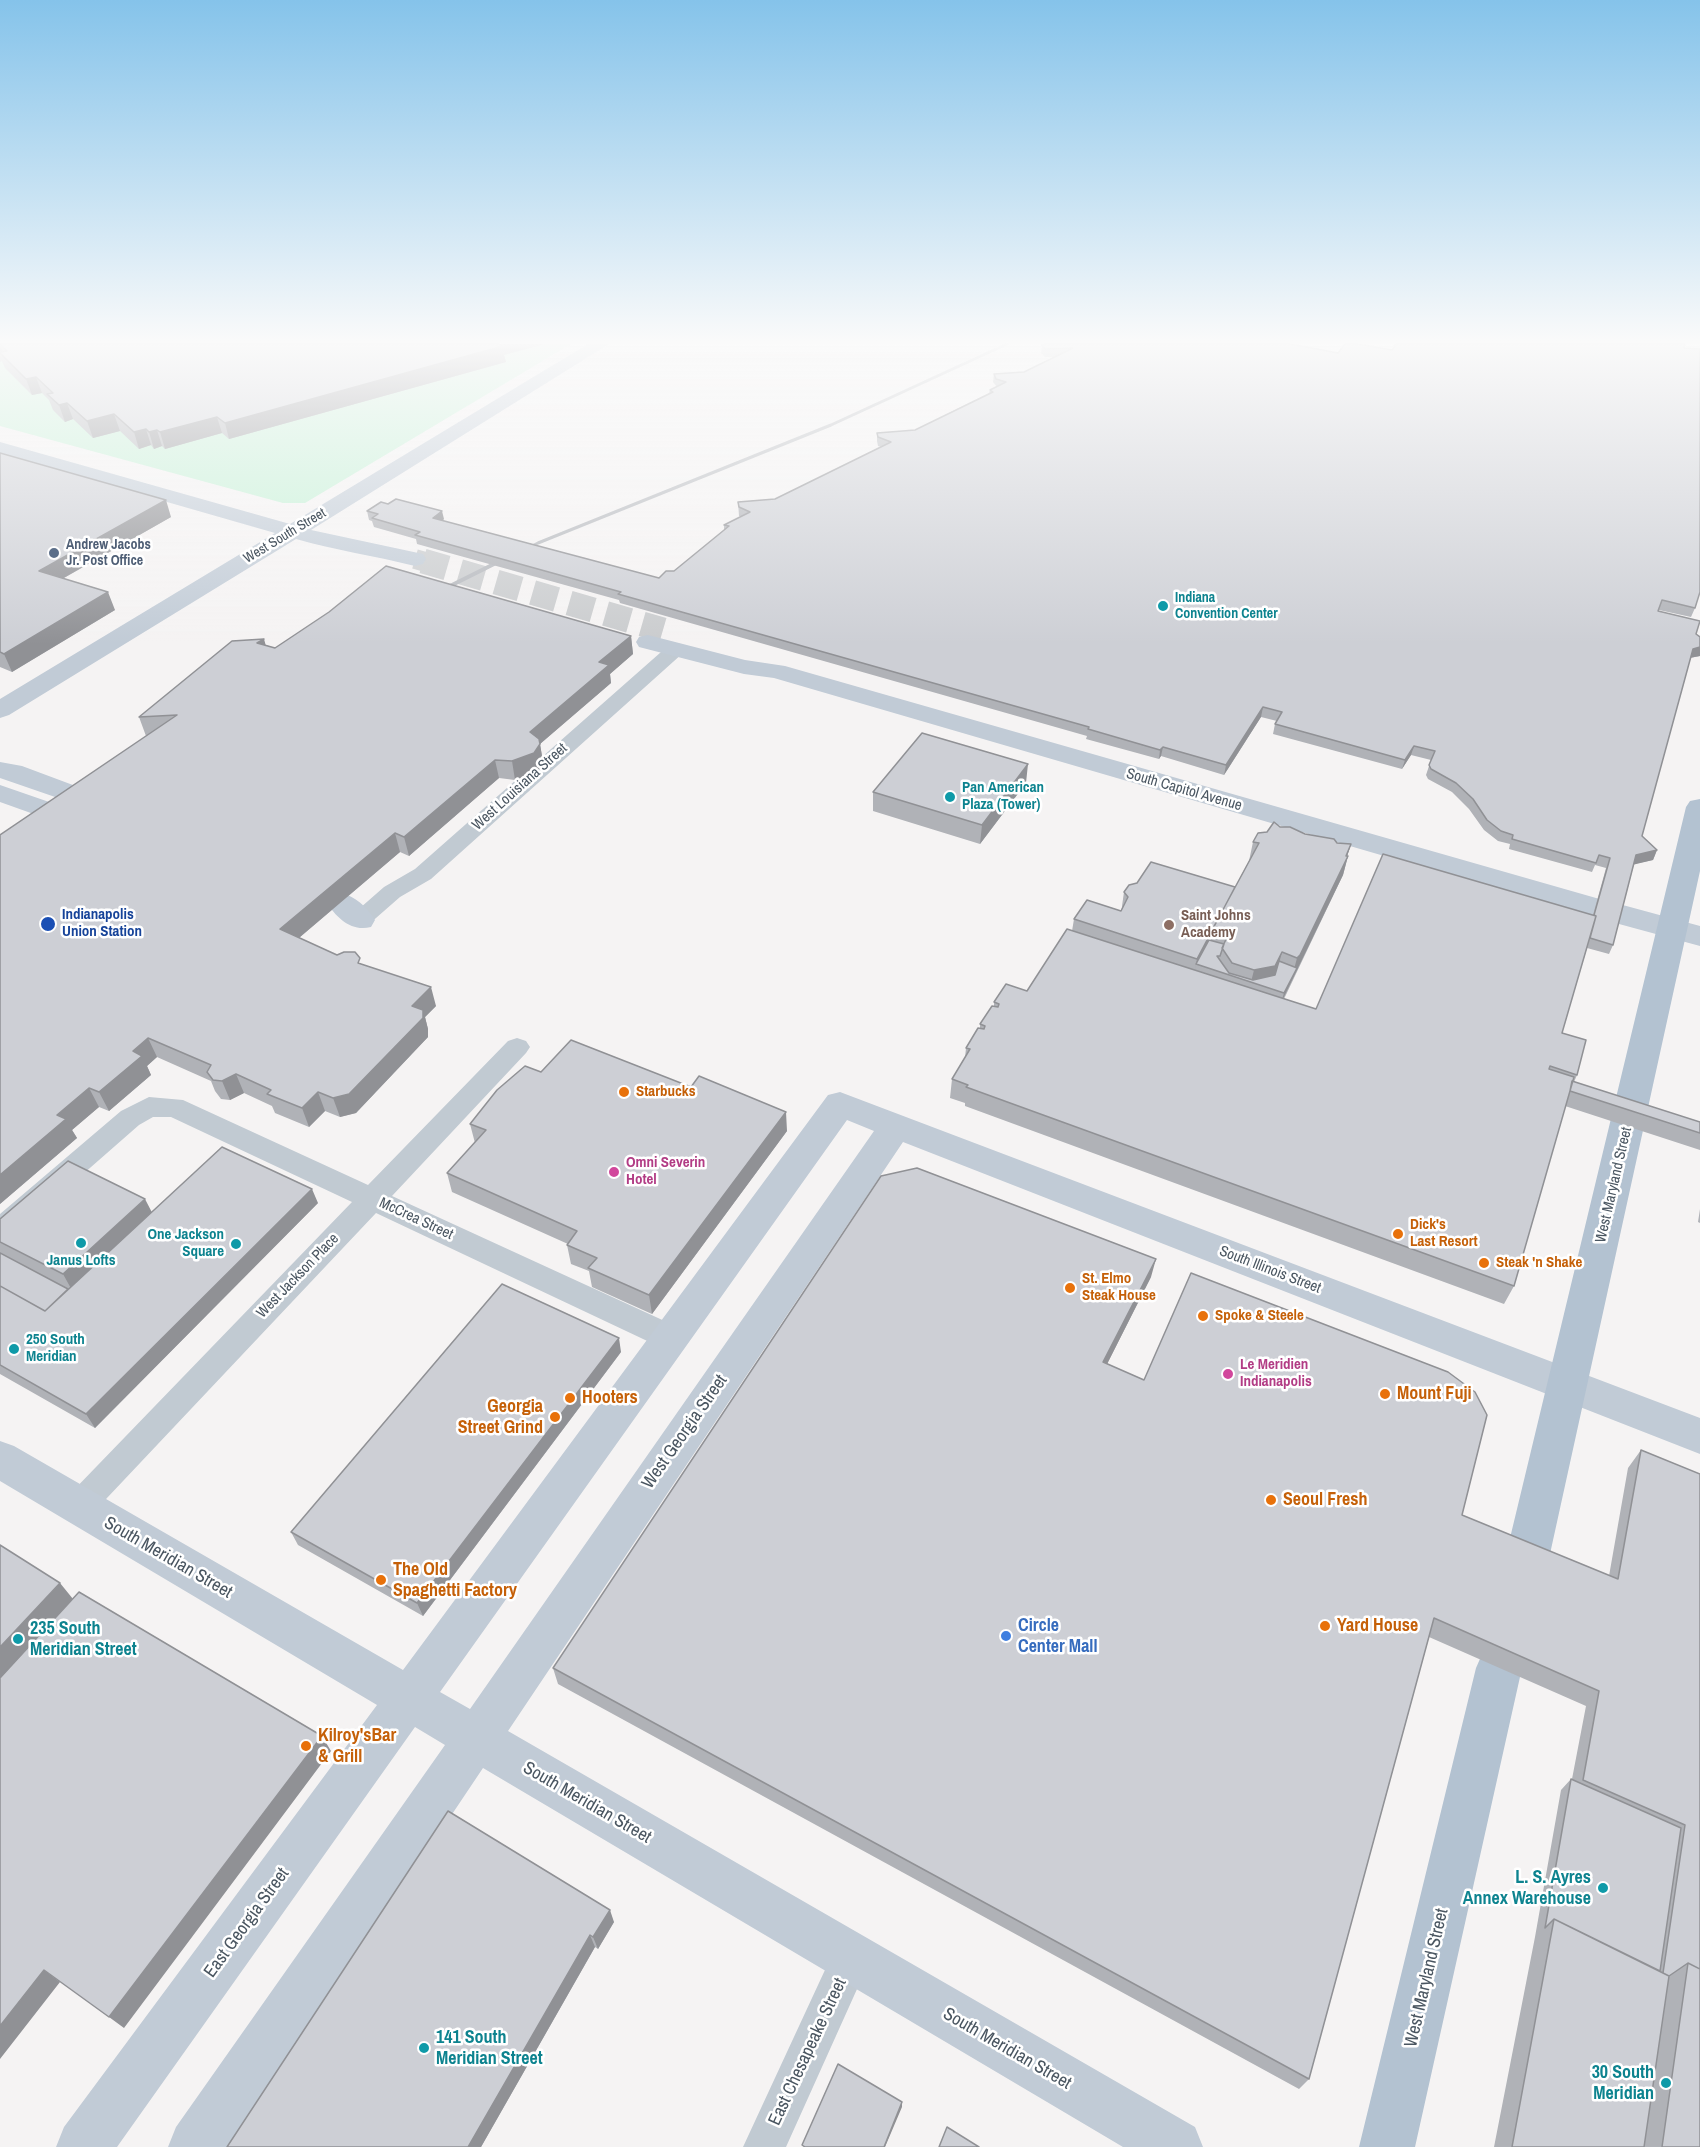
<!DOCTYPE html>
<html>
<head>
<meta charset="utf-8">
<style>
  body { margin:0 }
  canvas { display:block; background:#f5f3f3 }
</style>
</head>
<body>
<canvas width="1700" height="2147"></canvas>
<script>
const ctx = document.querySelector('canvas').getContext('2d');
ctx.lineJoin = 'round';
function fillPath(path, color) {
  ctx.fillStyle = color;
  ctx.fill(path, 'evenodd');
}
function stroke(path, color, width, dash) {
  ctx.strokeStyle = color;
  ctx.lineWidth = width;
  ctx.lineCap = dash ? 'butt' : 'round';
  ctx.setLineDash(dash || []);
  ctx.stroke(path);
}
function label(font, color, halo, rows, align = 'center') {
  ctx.font = font + ' "Archivo Narrow",sans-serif';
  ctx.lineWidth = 5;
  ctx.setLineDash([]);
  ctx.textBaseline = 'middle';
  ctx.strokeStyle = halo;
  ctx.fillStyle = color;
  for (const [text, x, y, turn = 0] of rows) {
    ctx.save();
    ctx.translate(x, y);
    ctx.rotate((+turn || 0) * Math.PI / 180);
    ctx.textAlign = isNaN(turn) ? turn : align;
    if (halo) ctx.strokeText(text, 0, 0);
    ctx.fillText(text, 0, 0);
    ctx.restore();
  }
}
const green = new Path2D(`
  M0,344H571L305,503H283L0,426Z`);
const secondaryTunnelFar1 = new Path2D(`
  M415,559L429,563`);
const secondaryTunnel = new Path2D(`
  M423,561L663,630`);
const street = new Path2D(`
  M676,643L683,645L685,649L683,653L431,879L400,897L368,925L360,927L352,925L348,920L352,915L384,887L415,869L669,645Z
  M517,1038L526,1041L530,1047L526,1053L392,1196L682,1329L686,1338L682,1347L671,1350L660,1347L376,1213L90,1516L79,1521L68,1516L63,1506L68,1496L352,1202L171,1117H153L139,1125L10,1238L0,1241V1214L121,1111L149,1097L183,1100L368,1185L508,1041Z
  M851,1938L865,1944L871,1958L786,2147H743L837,1944Z`);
const secondary = new Path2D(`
  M588,344H609L311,530L423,554L426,559L423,564L415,566C375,556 335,550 296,539L9,715L0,718V699L275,533L0,454V442L290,524Z
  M648,635L745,660L785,666L1603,900L1608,907L1603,914L1593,917L1583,914L774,678L744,674L639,647L636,642L639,637Z
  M0,762L22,766L97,794L101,800L97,806L87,808L0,778Z
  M0,785L52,803L56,809L52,815L42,817L0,802Z
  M341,893C355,896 367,907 375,920L371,927C351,932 337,918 326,902L331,895Z
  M1619,904L1700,926V946L1608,921L1604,914L1608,907Z
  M840,1092L1700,1418V1454L903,1142L508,1731L1195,2127L1203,2147H1123L483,1768L229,2147H168L176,2127L445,1745L415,1727L117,2147H56L64,2127L377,1705L0,1481V1441L14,1446L403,1670L828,1095ZM847,1120L874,1131L470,1709L440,1692Z`);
const primary = new Path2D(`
  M1700,799V871L1548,1563L1541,1577L1526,1583L1511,1577L1504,1563L1686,807L1690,801Z
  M1499,1646L1515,1652L1522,1668L1415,2147H1359L1476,1668L1483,1652Z`);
const railFar1 = new Path2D(`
  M497,563L538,543L831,425L1007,344`);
const rail = new Path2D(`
  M438,592L500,561`);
const wall = new Path2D(`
  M0,344L504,355L506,362L229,439L222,433L165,449L162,446L154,449L151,445L139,449L120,431L93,438L73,419L65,422L53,410L49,400L42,393L32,395L5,368L2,361L0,362Z
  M1042,345L1338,353L1392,350L1684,348L1695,608L1691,617L1659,610L1658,611L1696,634L1700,656L1690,658L1642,836L1657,850L1653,860L1634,864L1613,945L1609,954L1587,948L1562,1033L1577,1075L1574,1082L1700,1122V1150L1565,1106L1514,1286L1504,1304L965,1106V1103L950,1098L952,1079L965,1058L966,1048L980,1028V1024L994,1006V1002L1027,991L1072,931L1074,919L1121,911L1122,907V906L1124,892L1235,887L1249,861L1253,842L1267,832L1280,827L1337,843L1351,844L1347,856H1348L1343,875L1284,999L1316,1009L1593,915L1606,868L1595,865L1592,872L1509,849L1510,844L1498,841L1484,830L1469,809L1452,792L1428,779L1426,775L1431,760L1411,755L1402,769L1273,734L1275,724L1277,721L1261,717L1224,775L1161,756L1159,759L1086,739L1087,736L620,603L619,600L417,544L416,539L374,527L372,521L369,520L367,511L444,519L442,521L659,578L674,571L724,530V525L741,517L739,516L738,502L775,499L882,447L878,446L877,441V433L915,430L989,393L990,390L997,387L993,382L994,374L1024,372L1056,357H1045L1041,353Z
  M0,453L171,517L64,578L115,610L12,672L0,667Z
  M631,636L633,654L610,674L611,683L540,744L543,762L538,772L515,780L499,778L409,856L400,852L299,938L337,955L362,965L436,1006L425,1017L428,1029V1037L356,1113L340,1117L325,1111L309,1127L275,1113L272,1106L244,1093L230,1100L221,1099L215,1091L211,1081L157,1057L147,1066L151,1075L109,1111L99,1107L72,1130L77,1138L0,1204L147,736H146L139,717L266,645L275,648Z
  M1026,783L980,844L873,811V792Z
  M541,1072L787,1131L652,1314L592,1287L589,1271L571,1264L567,1245L568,1244L452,1192L447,1173L475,1143L470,1124Z
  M318,1203L95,1428L0,1374V1219L151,1212Z
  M1700,1209V1223L1698,1222Z
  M1151,1277L1107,1364L1462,1515L1609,1576L1628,1468L1641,1450L1700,1474V2147H1494L1535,1937L1561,1790L1571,1779H1572L1586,1706L1429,1637L1309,2079L1299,2089L558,1684L553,1668Z
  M621,1352L423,1616L298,1545L291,1532Z
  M448,1811L614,1922L598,1949L595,1947L481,2147H227Z`);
const shadedWall = new Path2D(`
  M496,344H545L504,355L506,362L229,439L225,423Z
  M0,345V344L6,360L0,353Z
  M36,377L42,393L32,395L26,379Z
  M67,403L73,419L65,422L59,405Z
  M114,414L120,431L93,438L87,421Z
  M217,417L222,433L165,449L160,432Z
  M146,429L151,445L139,449L134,432Z
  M157,430L162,446L154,449L149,432Z
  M166,500L171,517L46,588L39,571Z
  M442,511L444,519L435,527L433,518Z
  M108,592L115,610L12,672L4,654Z
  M631,636L633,654L610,674L611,683L540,744L543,762L538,772L515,780L512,761L530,732L599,662Z
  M264,639L269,657L257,643Z
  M1700,647V656L1689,658L1693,649Z
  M1263,707L1261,717L1224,775L1226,765Z
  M1414,746L1411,755L1402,769L1405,760Z
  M1163,747L1161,756L1159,759L1160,750Z
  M495,760L499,778L409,856L404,837Z
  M1028,764L1026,783L980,844L982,825Z
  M395,833L400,852L287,948L280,929Z
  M1351,844L1344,866L1348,856L1343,875L1281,1003L1284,993L1292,977L1297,958Z
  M1657,850L1653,860L1632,865L1636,855Z
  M1211,932L1208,946L1196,964L1194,973L1197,959Z
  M1282,952L1277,971L1270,985L1251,982L1254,970Z
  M431,987L436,1006L425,1017L428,1029V1037L356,1113L340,1117L333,1098L412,1006Z
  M148,1038L157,1057L147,1066L151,1075L109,1111L99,1092L133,1051Z
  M236,1074L244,1093L230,1100L222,1081Z
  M89,1088L99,1107L72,1130L77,1138L0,1204V1175L57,1115Z
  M318,1092L325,1111L309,1127L302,1108Z
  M786,1112L787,1131L652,1314L649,1295Z
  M312,1189L318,1203L95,1428L86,1414Z
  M145,1199L159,1226L73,1292L63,1274Z
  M1156,1259L1151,1277L1099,1380L1103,1362Z
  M619,1338L621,1352L423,1616L417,1603Z
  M60,1583L73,1599L0,1679V1647Z
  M322,1736L331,1751L124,2028L109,2017Z
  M610,1910L614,1922L598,1949L593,1937Z
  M590,1935L595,1947L481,2147H468Z
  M44,1970L60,1982L0,2059V2026Z
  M902,2102V2107L885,2147H884Z`);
const building = new Path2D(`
  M0,344H499L503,346L225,423L217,417L160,432L157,430L149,432L146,429L134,432L114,414L87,421L67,403L59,405L47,394L53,393L36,377L26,379L0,353V352L7,351Z
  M1044,344H1290L1338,353L1345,344H1358L1392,350L1396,344H1685L1684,348L1700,349V592L1695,608L1662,600L1658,611L1700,621L1696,634L1700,637V647L1693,649L1642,836L1657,850L1636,855L1613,945L1590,938L1596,916L1594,915L1610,858L1599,855L1596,863L1512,839L1513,835L1501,831L1487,820L1473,799L1456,783L1431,769L1429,765L1435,751L1414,746L1405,760L1275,724L1282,712L1263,707L1226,765L1163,747L1160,750L1088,729L1089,727L618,594L621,592L415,535L420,532L372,518L378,514L367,511L381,502L388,504L396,499L442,511L433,518L659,578L666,571H674L729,526L724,525L750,512L739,507L738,502L775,499L891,442L878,437L877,433L915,430L993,392L990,390L1006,382L996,379L994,374L1024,372L1073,348L1045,349L1042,345Z
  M0,453L166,500L39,571L108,592L4,654L0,652Z
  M386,566L631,636L599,662L609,665L530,732L539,739L540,744L534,753L512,761L495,760L404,837L395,833L280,929L337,955L344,952H355L360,958L358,963L431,987L412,1006L423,1010V1018L349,1094L333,1098L318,1092L302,1108L267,1094L271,1090L236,1074L222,1081L213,1080L207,1072L211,1065L148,1038L133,1051L142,1056L99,1092L89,1088L57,1115L66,1119L0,1175V835L177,715L139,717L232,641L264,639L257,643L275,648L329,612Z
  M922,733L1028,764L982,825L873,792Z
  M1274,822L1280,827H1290L1305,834L1334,839L1337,843L1351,844L1346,856H1348L1300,955L1297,958L1282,952L1275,966L1254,970L1232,963L1222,948L1228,935L1212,930L1259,843L1253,842L1258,833L1267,832Z
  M1383,854L1596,916L1562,1033L1586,1040L1577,1075L1550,1066L1549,1069L1574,1077L1514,1286L966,1087L968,1085L952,1079L970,1049L966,1048L978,1028L984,1029L985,1026L980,1024L992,1006L998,1007L999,1004L994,1002L1006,984L1027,991L1067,929L1316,1009Z
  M1151,862L1235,887L1197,959L1074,919L1087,900L1121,911L1128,897L1124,892L1129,885L1137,883Z
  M1209,940L1224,944L1220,956H1217L1229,973L1253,980L1275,975L1279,961L1297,968L1284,993L1196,964Z
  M571,1040L691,1087L699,1076L786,1112L649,1295L588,1268L597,1258L567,1245L577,1231L447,1173L486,1130L470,1124L497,1090L525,1066L541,1072Z
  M1572,1081L1700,1122V1133L1570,1091Z
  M222,1147L312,1189L86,1414L0,1365V1286L45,1311Z
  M68,1161L145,1199L63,1274L0,1242V1219Z
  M917,1168L1156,1259L1103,1362L1144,1380L1191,1273L1448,1372L1475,1392L1487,1415L1462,1515L1618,1579L1641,1450L1700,1474V1969L1688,1963L1669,1976L1663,1973L1685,1825L1583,1780L1599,1691L1434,1618L1309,2079L553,1668L881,1176Z
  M0,1253L68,1289L45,1311L0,1286Z
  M502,1284L619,1338L417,1603L291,1532Z
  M0,1545L60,1583L0,1647Z
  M79,1592L322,1736L109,2017L44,1970L0,2026V1678Z
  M1571,1779L1681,1828L1660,1971L1554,1919L1545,1928Z
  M448,1811L610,1910L593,1937L590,1935L468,2147H227Z
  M1554,1919L1669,1976L1644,2147H1512Z
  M1688,1963L1700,1969V2147H1662Z
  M838,2064L902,2102L884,2147H805L802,2145Z
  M947,2127L979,2147H939Z`);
const markers = [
  [54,553,6,"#5c6f8a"],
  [1163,606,6,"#0f9aa8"],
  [950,797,6,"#0f9aa8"],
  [48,924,8,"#1a4fb4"],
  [1169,925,6,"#8d6e63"],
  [624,1092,6,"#e8710a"],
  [614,1172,6,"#d1479c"],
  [1398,1234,6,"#e8710a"],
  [81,1243,6,"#0f9aa8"],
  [236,1244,6,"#0f9aa8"],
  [1484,1263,6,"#e8710a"],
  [1070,1288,6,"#e8710a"],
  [1203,1316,6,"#e8710a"],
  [14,1349,6,"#0f9aa8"],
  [1228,1374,6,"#d1479c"],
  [1385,1394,6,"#e8710a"],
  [570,1398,6,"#e8710a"],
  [555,1417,6,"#e8710a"],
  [1271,1500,6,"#e8710a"],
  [381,1580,6,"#e8710a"],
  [1325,1626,6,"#e8710a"],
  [1006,1636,6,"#3f7fe0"],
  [18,1639,6,"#0f9aa8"],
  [306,1746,6,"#e8710a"],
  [1603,1888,6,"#0f9aa8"],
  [424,2048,6,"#0f9aa8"],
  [1666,2083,6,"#0f9aa8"]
];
const farStreetnames = [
  ["West South Street",285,536,-31]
];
const farServicenames = [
  ["Andrew Jacobs",66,545],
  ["Jr. Post Office",66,561]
];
const farCulturenames = [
  ["Indiana",1175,598],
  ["Convention Center",1175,614]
];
const streetNames = [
  ["West Louisiana Street",520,787,-42],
  ["South Capitol Avenue",1184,790,16],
  ["West Maryland Street",1614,1185,-77],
  ["McCrea Street",416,1219,25],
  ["South Illinois Street",1270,1270,21],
  ["West Jackson Place",298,1276,-46]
];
const cultureNames = [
  ["Pan American",962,788],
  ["Plaza (Tower)",962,805],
  ["One Jackson",224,1235,"right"],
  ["Square",224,1252,"right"],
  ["Janus Lofts",81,1261,"center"],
  ["250 South",26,1340],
  ["Meridian",26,1357]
];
const transitNames = [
  ["Indianapolis",62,915],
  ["Union Station",62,932]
];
const educationNames = [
  ["Saint Johns",1181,916],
  ["Academy",1181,933]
];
const foodNames = [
  ["Starbucks",636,1092],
  ["Dick's",1410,1225],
  ["Last Resort",1410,1242],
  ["Steak 'n Shake",1496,1263],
  ["St. Elmo",1082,1279],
  ["Steak House",1082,1296],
  ["Spoke & Steele",1215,1316]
];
const hotelNames = [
  ["Omni Severin",626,1163],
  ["Hotel",626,1180],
  ["Le Meridien",1240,1365],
  ["Indianapolis",1240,1382]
];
const nearFoodnames = [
  ["Mount Fuji",1397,1394],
  ["Hooters",582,1398],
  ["Georgia",543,1407,"right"],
  ["Street Grind",543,1428,"right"],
  ["Seoul Fresh",1283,1500],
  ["The Old",393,1570],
  ["Spaghetti Factory",393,1591],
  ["Yard House",1337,1626],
  ["Kilroy'sBar",318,1736],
  ["& Grill",318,1757]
];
const nearStreetnames = [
  ["West Georgia Street",685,1432,-55],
  ["South Meridian Street",168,1558,30],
  ["South Meridian Street",587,1803,30],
  ["East Georgia Street",247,1923,-54],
  ["West Maryland Street",1427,1978,-77],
  ["South Meridian Street",1007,2049,30],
  ["East Chesapeake Street",808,2052,-65]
];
const nearShopnames = [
  ["Circle",1018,1626],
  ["Center Mall",1018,1647]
];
const nearCulturenames = [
  ["235 South",30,1629],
  ["Meridian Street",30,1650],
  ["L. S. Ayres",1591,1878,"right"],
  ["Annex Warehouse",1591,1899,"right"],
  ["141 South",436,2038],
  ["Meridian Street",436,2059],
  ["30 South",1654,2073,"right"],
  ["Meridian",1654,2094,"right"]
];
fillPath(green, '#c3f1d5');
stroke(secondaryTunnelFar1, '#caccce', 20, [20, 10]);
stroke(secondaryTunnel, '#caccce', 25, [25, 13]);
fillPath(street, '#c1cad2');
fillPath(secondary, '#c1cbd6');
fillPath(primary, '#b3c2d1');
stroke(railFar1, '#b5b8bd', 3);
stroke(rail, '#b5b8bd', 4);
fillPath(wall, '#b0b2b7');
fillPath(shadedWall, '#909195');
fillPath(building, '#cdcfd5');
stroke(building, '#909195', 1.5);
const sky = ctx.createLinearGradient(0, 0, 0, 644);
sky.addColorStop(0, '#85c3ea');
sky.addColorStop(0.53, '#fafafa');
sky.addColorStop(1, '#fafafa00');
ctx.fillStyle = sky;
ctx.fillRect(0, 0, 1700, 644);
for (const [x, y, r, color] of markers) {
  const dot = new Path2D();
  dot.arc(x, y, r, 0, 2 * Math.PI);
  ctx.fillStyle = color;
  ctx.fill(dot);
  stroke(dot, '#fff', 2);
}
label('14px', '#4a5661', '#fff', farStreetnames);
label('bold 14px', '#4e5e75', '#fff', farServicenames, 'left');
label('bold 14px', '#0d838f', '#fff', farCulturenames, 'left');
label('15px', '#4a5661', '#fff', streetNames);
label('bold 15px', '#0d838f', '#fff', cultureNames, 'left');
label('bold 15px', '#164399', '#fff', transitNames, 'left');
label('bold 15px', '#785e54', '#fff', educationNames, 'left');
label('bold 15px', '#c56008', '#fff', foodNames, 'left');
label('bold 15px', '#b23c85', '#fff', hotelNames, 'left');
label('bold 18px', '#c56008', '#fff', nearFoodnames, 'left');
label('18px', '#4a5661', '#fff', nearStreetnames);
label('bold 18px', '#366cbe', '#fff', nearShopnames, 'left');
label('bold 18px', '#0d838f', '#fff', nearCulturenames, 'left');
</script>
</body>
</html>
